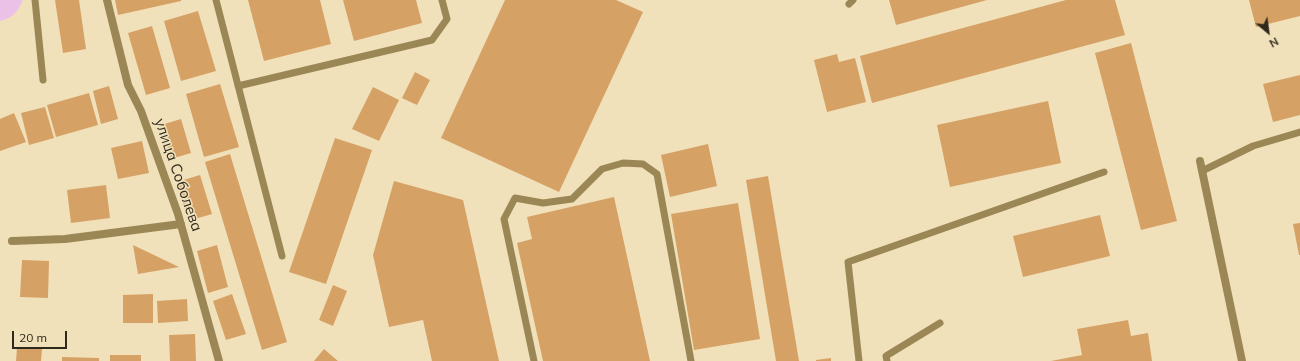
<!DOCTYPE html>
<html>
<head>
<meta charset="utf-8">
<style>
  body { margin:0 }
  #map { position:relative; width:1300px; height:361px; overflow:hidden; background:#f0e1bb; font-family:Mulish,sans-serif }
  canvas { display:block }
  .north { position:absolute; left:1248px; top:12px; width:40px; height:40px; -webkit-text-stroke:3px #f0e1bb; paint-order:stroke; rotate:151deg; font-size:11px; font-weight:700; line-height:16px; text-align:center; color:#2f291b }
  .north::after { content:''; display:block; margin:auto; width:14px; height:18px; background:#2f291b; clip-path:polygon(50% 0,100% 100%,50% 72%,0 100%) }
  .scale { position:absolute; left:12px; top:331px; width:55px; height:18px; box-sizing:border-box; border:2px solid #2f291b; border-top:0; padding-left:5px; font-size:12px; line-height:14px; white-space:nowrap; color:#2f291b; -webkit-text-stroke:3px #f0e1bb; paint-order:stroke }
</style>
</head>
<body>
<div id="map">
<canvas width="1300" height="361"></canvas>
<div class="north">N</div>
<div class="scale">20 m</div>
</div>
<script>
const ctx = document.querySelector('canvas').getContext('2d');
ctx.lineJoin = 'round';
function fillPath(path, color) {
  ctx.fillStyle = color;
  ctx.fill(path, 'evenodd');
}
function stroke(path, color, width, dash) {
  ctx.strokeStyle = color;
  ctx.lineWidth = width;
  ctx.lineCap = dash ? 'butt' : 'round';
  ctx.setLineDash(dash || []);
  ctx.stroke(path);
}
function label(font, color, halo, rows, align = 'center') {
  ctx.font = font + ' Mulish,sans-serif';
  ctx.lineWidth = 3;
  ctx.setLineDash([]);
  ctx.textBaseline = 'middle';
  ctx.strokeStyle = halo;
  ctx.fillStyle = color;
  for (const [text, x, y, turn = 0] of rows) {
    ctx.save();
    ctx.translate(x, y);
    ctx.rotate((+turn || 0) * Math.PI / 180);
    ctx.textAlign = isNaN(turn) ? turn : align;
    if (halo) ctx.strokeText(text, 0, 0);
    ctx.fillText(text, 0, 0);
    ctx.restore();
  }
}
const green = new Path2D(`
  M0,0H22V2C17,13 12,18 0,21Z`);
const building = new Path2D(`
  M55,0H79L86,49L63,53Z
  M115,0H181V1L118,15Z
  M248,0H320L331,44L264,61Z
  M343,0H416L422,23L354,41Z
  M505,0H616L643,12L559,192L441,138Z
  M889,0H987L896,25Z
  M1066,0H1115L1125,35L872,103L860,56Z
  M1249,0H1300V16L1256,27Z
  M198,11L216,71L181,81L164,21Z
  M152,26L170,88L146,95L128,33Z
  M1131,43L1177,221L1141,230L1095,53Z
  M837,54L839,62L855,58L866,102L827,112L814,60Z
  M415,72L430,80L417,105L402,98Z
  M1300,75V115L1273,122L1263,84Z
  M220,84L239,147L204,157L186,94Z
  M109,86L118,119L101,124L93,91Z
  M373,87L399,100L379,141L352,129Z
  M89,93L98,125L56,137L47,105Z
  M1048,101L1061,163L950,187L937,125Z
  M45,107L54,138L29,145L21,113Z
  M14,113L26,142L0,151V119Z
  M181,119L191,153L171,159L161,125Z
  M335,138L372,150L326,284L289,272Z
  M142,141L149,173L118,179L111,148Z
  M708,144L717,186L670,197L661,155Z
  M230,154L287,342L262,350L205,162Z
  M200,175L212,214L188,221L177,182Z
  M768,176L799,361H776L746,180Z
  M394,181L463,200L499,361H432L423,320L389,327L373,255Z
  M106,185L110,218L71,223L67,190Z
  M614,197L650,361H543L517,243L532,239L527,217Z
  M738,203L760,339L694,350L671,214Z
  M1100,215L1110,256L1023,277L1013,236Z
  M1300,223V255H1299L1293,224Z
  M133,245L179,267L138,274Z
  M217,245L228,287L208,293L197,251Z
  M22,260L49,261L48,298L20,297Z
  M333,285L347,291L333,326L319,320Z
  M153,294V323H123V295Z
  M232,294L246,334L226,340L213,301Z
  M187,299L188,321L158,323L157,301Z
  M1128,320L1131,336L1148,333L1152,361H1051L1082,355L1077,329Z
  M195,334L196,361H170L169,335Z
  M17,348L42,349L41,361H16Z
  M324,349L338,361H314Z
  M110,355H141V361H110Z
  M62,357L99,358V361H62Z
  M831,358V361H816V360Z`);
const lane = new Path2D(`
  M35,0L43,80
  M216,0L282,256
  M849,4L853,0
  M238,86L432,40L447,19L442,0
  M1202,171L1253,146L1300,132
  M534,361L504,219L515,198L543,203L572,199L602,169L623,163L643,164L657,174L691,361
  M859,361L848,262L1104,172
  M887,361L886,356L940,323`);
const street = new Path2D(`
  M107,0L128,85L141,111L178,214L219,361
  M1200,161L1242,361
  M12,241L65,239L181,224`);
const streetNames = [
  ["улица Соболева",178,175,71]
];
fillPath(green, '#ebc1e8');
fillPath(building, '#d6a165');
stroke(lane, '#9b8755', 7);
stroke(street, '#9b8755', 8);
label('15px', '#2f291b', '#f0e1bb', streetNames);
</script>
</body>
</html>
